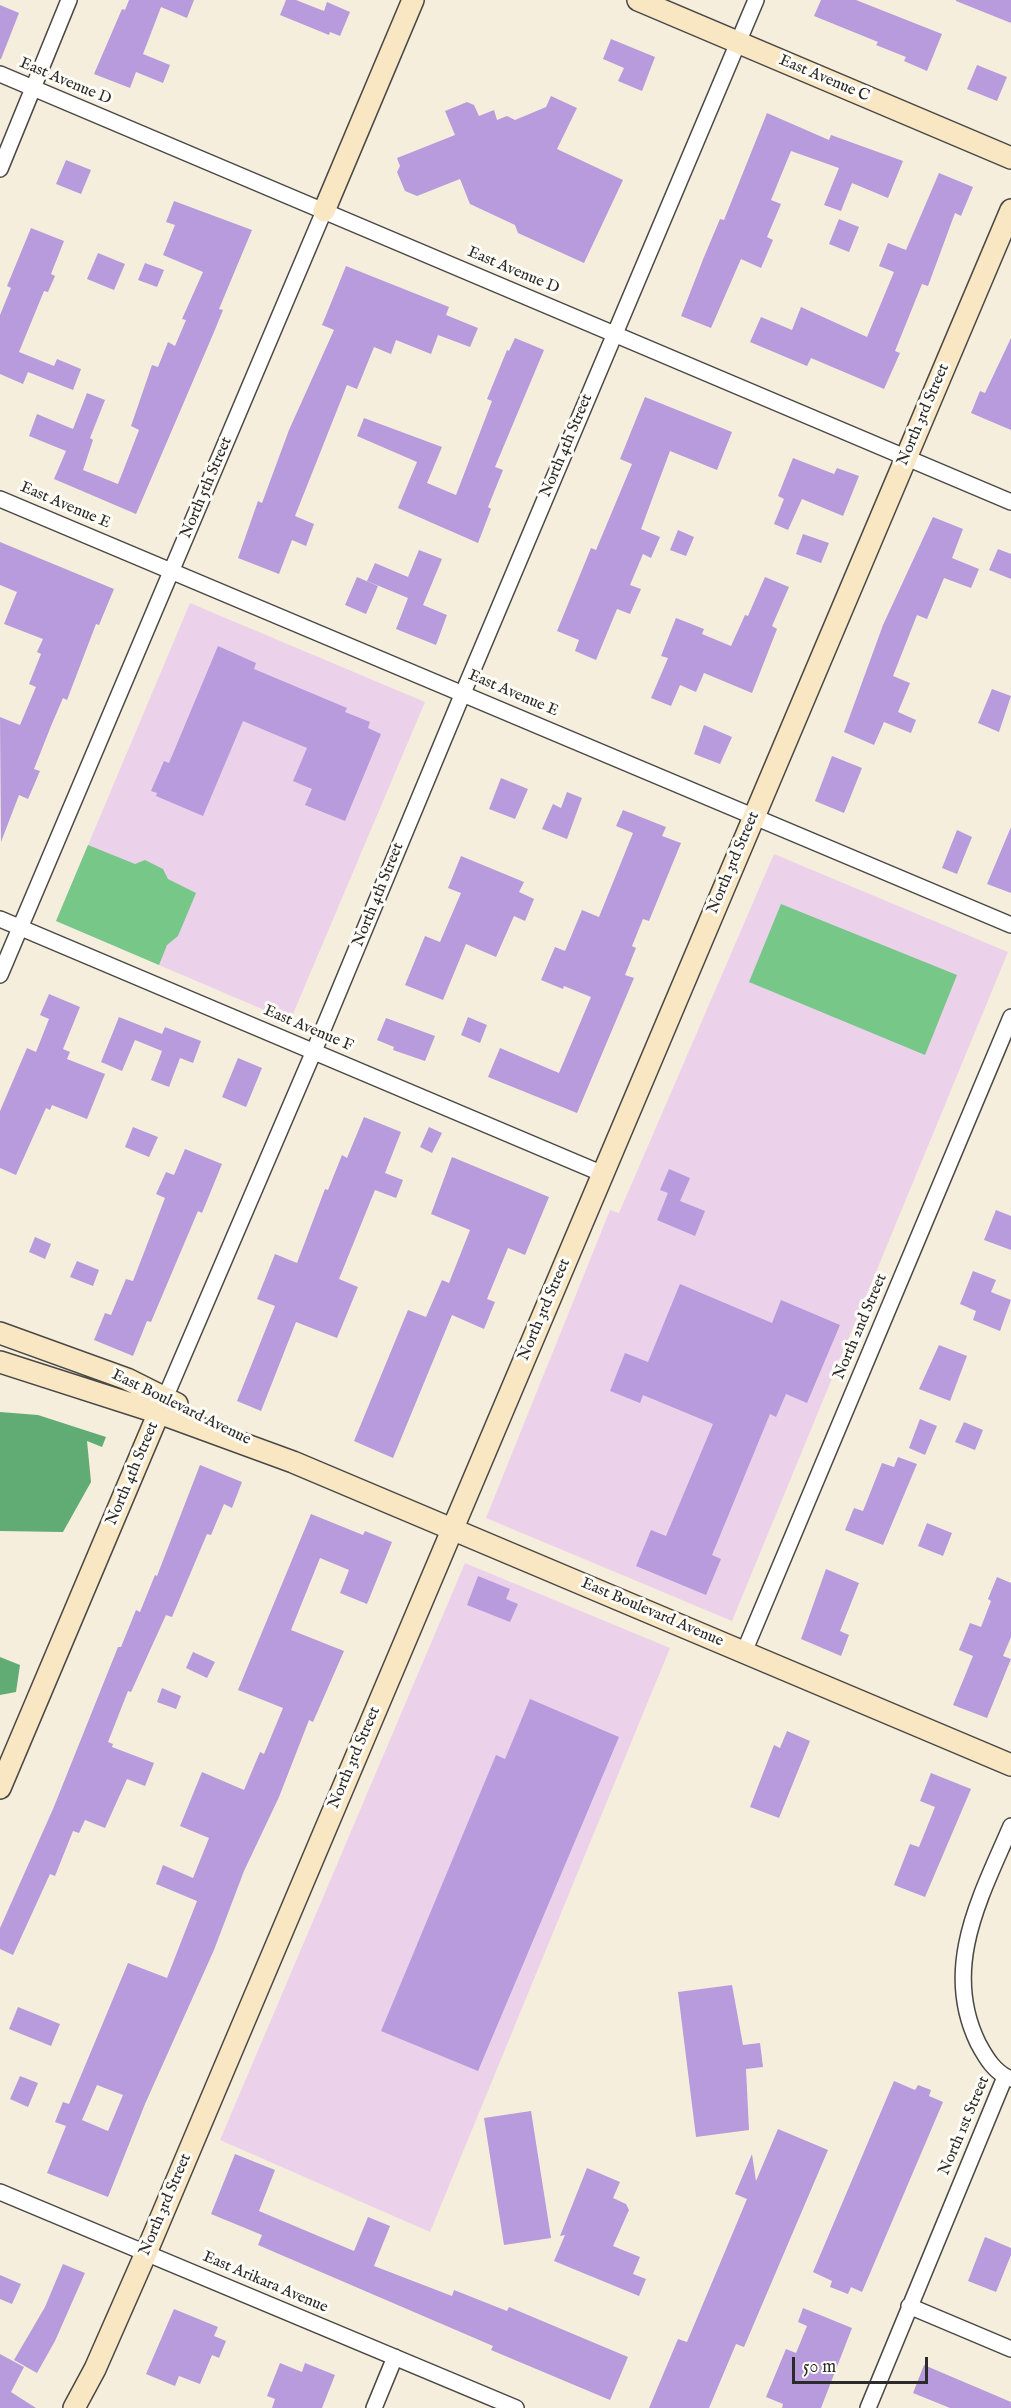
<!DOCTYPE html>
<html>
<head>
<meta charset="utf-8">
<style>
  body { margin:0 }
  #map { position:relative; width:1011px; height:2408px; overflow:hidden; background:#f6eedc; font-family:"IM FELL English",serif }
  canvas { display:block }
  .scale { position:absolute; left:792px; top:2357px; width:136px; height:27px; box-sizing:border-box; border:3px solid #2b2b2b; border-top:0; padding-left:8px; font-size:18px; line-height:21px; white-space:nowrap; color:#2b2b2b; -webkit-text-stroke:4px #fdfcf7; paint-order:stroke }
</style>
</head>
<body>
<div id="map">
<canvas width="1011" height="2408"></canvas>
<div class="scale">50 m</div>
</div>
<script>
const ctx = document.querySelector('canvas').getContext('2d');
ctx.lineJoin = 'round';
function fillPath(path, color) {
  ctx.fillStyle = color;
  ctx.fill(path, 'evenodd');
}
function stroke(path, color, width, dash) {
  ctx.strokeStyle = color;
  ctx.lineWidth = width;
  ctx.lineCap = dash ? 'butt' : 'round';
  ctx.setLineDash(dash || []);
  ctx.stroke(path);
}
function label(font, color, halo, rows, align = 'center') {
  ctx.font = font + ' "IM FELL English",serif';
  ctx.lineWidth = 6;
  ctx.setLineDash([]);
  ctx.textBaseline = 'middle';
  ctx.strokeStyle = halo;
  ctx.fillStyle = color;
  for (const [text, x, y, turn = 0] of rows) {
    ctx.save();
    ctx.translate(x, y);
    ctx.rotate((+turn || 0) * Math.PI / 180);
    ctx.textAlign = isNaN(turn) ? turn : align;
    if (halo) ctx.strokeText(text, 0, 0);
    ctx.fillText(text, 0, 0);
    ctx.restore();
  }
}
const built = new Path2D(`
  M190,603L425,702L290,1021L56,921Z
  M774,854L1008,952L732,1621L486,1518L610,1210L619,1213Z
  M465,1563L670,1648L430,2232L220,2140Z`);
const green = new Path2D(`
  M88,845L135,864L145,860L163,869L168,879L196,893L178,936L167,945L159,965L56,921Z
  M781,904L957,975L925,1055L749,982Z`);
const forest = new Path2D(`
  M0,1412L38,1415L106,1437L102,1447L87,1441L91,1482L63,1532L0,1531Z
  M0,1657L20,1665L16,1692L0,1695Z`);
const building = new Path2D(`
  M129,0H194L187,18L161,7L143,54L170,65L163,83L136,72L130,88L94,74L122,9L125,10Z
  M286,0H296L324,11L327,2L350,12L340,36L330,32L329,35L280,15Z
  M821,0H856L942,34L927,71L904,61L906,57L876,45L878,42L814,16Z
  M956,0H1011V23L956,1Z
  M0,5L19,13L1,59H0Z
  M611,39L655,57L642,91L618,81L624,68L603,59Z
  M977,65L1007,77L997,101L967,89Z
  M551,96L577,108L557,149L623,180L584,263L518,233L515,225L470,204L460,179L417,196L405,191L397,172L400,166L397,158L455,135L445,111L467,102L474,105L479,116L494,110L497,120L507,116L515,120L546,107Z
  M767,113L829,140L831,135L903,161L888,198L852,183L841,211L824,205L839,168L791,151L771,200L781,204L767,237L773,240L761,268L741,259L711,328L681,316L704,257L720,219L724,220Z
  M66,160L91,170L81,194L56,184Z
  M939,173L973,187L961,216L955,213L928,286L922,284L895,351L900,353L884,389L811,358L807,366L750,342L761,317L792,330L801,307L867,337L894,272L879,266L888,243L906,250Z
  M174,201L252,230L219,309L223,310L214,332L136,514L54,479L66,451L29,436L37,414L73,429L87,393L105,400L90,438L93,440L83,470L118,484L139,430L131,426L152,365L158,367L168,342L175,346L186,320L182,319L203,272L163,255L175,225L166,222Z
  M839,219L859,227L849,252L829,244Z
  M31,228L64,241L51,274L55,276L48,292L44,291L19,352L54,366L57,359L81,369L73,390L28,372L23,384L0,374V315L11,288L7,286Z
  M98,253L125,264L114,290L87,279Z
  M145,263L164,270L157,287L138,280Z
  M346,266L449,307L446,315L478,328L470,347L438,335L431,354L396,340L391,354L374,347L357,389L347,385L295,516L314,524L306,546L292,540L279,574L238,558L258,501L262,503L289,430L334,330L322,325Z
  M515,338L544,350L495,467L503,470L488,507L491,509L478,543L398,508L417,462L357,436L364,418L442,447L427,483L456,495L492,401L487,399L507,350L509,351Z
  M1011,338V430L971,413L980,391L985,393Z
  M645,397L732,432L717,470L670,451L641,529L660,537L651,558L643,554L630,585L641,589L630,614L617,609L596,660L575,651L579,640L557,631L591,548L596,550L632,464L620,459Z
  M793,458L834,474L837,468L859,476L843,516L802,499L788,530L774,524L784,499L778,496Z
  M933,517L963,529L952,558L979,569L971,588L944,578L927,619L917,615L893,676L910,683L898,712L916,720L911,733L884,722L874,745L844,732L883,625Z
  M678,530L694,537L686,556L670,550Z
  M803,534L829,543L821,563L796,554Z
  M0,542L114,589L99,625L96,624L67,700L63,698L51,726L34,769L40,771L28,799L19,795L1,842L0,717L20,725L36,687L29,684L41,654L37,652L43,639L4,624L17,592L0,585Z
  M998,549L1011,554V579L989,570Z
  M419,550L442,559L423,605L447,615L436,645L396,629L408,598L367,581L375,563L408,577Z
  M357,577L378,586L366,614L345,605Z
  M765,577L789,587L772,626L777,629L752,693L704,673L696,692L680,685L671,706L651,698L668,658L661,656L676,618L704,629L702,634L731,646L745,615L748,616Z
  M218,646L256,663L254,669L347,708L345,712L370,722L368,728L381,734L345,821L305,805L312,789L293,781L307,748L243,721L203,816L156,796L157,793L151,791L164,761L169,763Z
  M992,689L1011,696L999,732L978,723Z
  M704,725L732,737L720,764L694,754Z
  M832,756L862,768L844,813L815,801Z
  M501,778L528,789L515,819L489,809Z
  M567,792L582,798L567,839L542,829L553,804L561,808Z
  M623,810L666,827L662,836L681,843L649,921L643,919L632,946L636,948L625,975L634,978L577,1113L488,1077L500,1048L559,1073L591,997L564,986L563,989L541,980L555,947L565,951L582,910L599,917L633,833L616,826Z
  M1011,827V893L987,884Z
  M957,830L972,837L957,874L942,868Z
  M461,856L524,882L519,892L534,899L525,921L514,916L496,957L466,944L443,1000L405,985L425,936L440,942L461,893L448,888Z
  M49,994L80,1007L63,1049L70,1052L67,1059L105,1074L87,1119L52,1105L50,1110L46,1108L16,1175L0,1168V1111L27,1048L36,1052L49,1019L40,1015Z
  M119,1017L162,1034L165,1027L201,1041L193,1063L180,1058L169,1087L151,1080L162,1051L135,1040L122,1071L101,1062Z
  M468,1017L487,1025L480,1043L461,1035Z
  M386,1018L435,1036L425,1061L393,1050L394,1047L377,1040Z
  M238,1058L262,1068L246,1107L222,1097Z
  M364,1117L401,1132L385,1173L403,1180L396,1198L375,1190L339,1279L358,1287L337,1338L296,1322L261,1411L237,1401L275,1306L257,1299L275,1254L297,1263L325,1189L328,1190L342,1155L347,1158Z
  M133,1127L158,1137L149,1157L125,1147Z
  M429,1127L442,1133L432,1153L420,1147Z
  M185,1149L222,1164L202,1213L198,1211L151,1322L147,1321L133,1356L94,1340L105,1313L111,1315L126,1279L133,1281L165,1198L156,1194L166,1172L174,1175Z
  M452,1157L549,1197L525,1255L508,1248L487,1299L495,1302L484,1329L452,1315L393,1458L354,1441L408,1310L426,1317L442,1280L449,1283L470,1230L431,1214Z
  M669,1169L690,1178L680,1201L705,1211L695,1236L657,1220L668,1193L660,1190Z
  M996,1210L1011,1216V1250L984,1240Z
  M35,1237L51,1244L45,1259L29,1252Z
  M77,1261L99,1270L93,1286L70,1277Z
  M973,1271L996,1280L991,1292L1011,1300L1000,1331L973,1320L976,1311L960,1304Z
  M680,1284L772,1323L781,1300L840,1325L807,1403L786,1394L776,1417L770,1414L712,1555L721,1559L706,1595L636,1566L651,1530L666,1536L713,1424L643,1395L640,1403L610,1391L625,1353L648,1362Z
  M939,1345L967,1356L950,1401L919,1389Z
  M920,1419L937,1426L925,1455L909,1448Z
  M964,1422L983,1430L975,1450L955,1442Z
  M898,1457L917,1464L883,1545L845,1530L854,1508L863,1511L882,1463L894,1467Z
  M200,1465L242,1482L232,1508L224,1504L211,1535L207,1534L172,1617L166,1615L131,1692L128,1691L108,1742L113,1744L112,1747L154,1763L145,1786L127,1779L105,1828L85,1820L79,1833L73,1831L55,1876L50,1874L13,1955L0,1949V1928L53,1809L118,1647H121L136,1610L140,1612L155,1575L157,1576Z
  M311,1514L363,1535L365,1531L392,1542L367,1604L340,1593L349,1570L320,1558L291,1630L344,1651L313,1722L309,1720L279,1797L244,1871L214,1950L145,2104L108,2197L47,2173L66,2126L55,2122L63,2102L69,2104L128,1963L167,1978L197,1901L156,1884L163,1865L193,1878L209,1838L180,1826L202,1772L244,1790L260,1752L264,1754L283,1708L238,1690ZM97,2085L123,2095L108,2131L82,2120Z
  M927,1523L952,1533L943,1556L918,1546Z
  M826,1569L859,1583L840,1631L849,1635L841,1656L801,1639Z
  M478,1576L510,1589L506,1599L518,1604L510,1622L467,1605Z
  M997,1577L1011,1583V1637L1003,1656L1011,1659L987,1718L953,1705L973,1656L959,1650L970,1623L981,1627L991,1601L988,1599Z
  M193,1652L215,1662L207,1678L186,1668Z
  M162,1688L181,1696L176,1709L157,1702Z
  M530,1699L619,1737L478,2071L381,2031L496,1755L505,1759Z
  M787,1731L810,1741L779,1818L750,1807L774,1745L780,1748Z
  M931,1773L971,1789L925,1897L894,1885L910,1844L919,1847L935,1807L920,1801Z
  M732,1985L743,2045L760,2043L763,2067L746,2069L749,2130L696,2137L678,1992Z
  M18,2007L60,2024L51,2046L9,2029Z
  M20,2076L38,2083L28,2107L10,2099Z
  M894,2081L915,2090L918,2085L931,2090L929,2096L943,2102L862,2292L851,2287L848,2294L830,2287L832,2281L813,2272Z
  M531,2111L551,2238L504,2245L484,2118Z
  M778,2129L828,2150L744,2347L736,2344L709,2408H649L678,2339L687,2342L747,2199L735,2194L752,2154L756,2181Z
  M235,2154L275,2170L259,2211L354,2251L368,2217L390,2226L374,2266L452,2296L454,2290L507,2311L509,2307L628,2357L610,2400L491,2350L493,2346L258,2245L262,2235L211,2214Z
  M587,2168L620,2182L613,2198L626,2204L629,2210L613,2246L640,2257L633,2274L646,2279L639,2296L554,2261L565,2235L560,2236Z
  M985,2237L1011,2248V2255L996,2292L968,2281Z
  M63,2264L85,2273L55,2341L37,2373L14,2360L45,2307Z
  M0,2275L21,2284L12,2304L0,2299Z
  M803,2308L852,2328L821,2408H782L783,2404L766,2397L786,2349L796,2353L807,2326L798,2322Z
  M174,2309L218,2327L214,2336L226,2341L219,2358L212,2355L200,2384L179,2376L175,2386L146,2374Z
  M0,2354L24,2367L11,2392L36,2408H0Z
  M280,2363L302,2372L305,2363L335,2375L322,2408H272L275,2399L267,2396Z
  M924,2365L1011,2402V2408H950L913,2393Z`);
const street = new Path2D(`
  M0,74L1011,502
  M0,169L69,0
  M0,499L1011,925
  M0,919L603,1174
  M0,975L324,211
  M165,1398L314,1051L463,693L756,0
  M744,1652L1011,1017
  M1011,1826C981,1896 941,1967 978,2043C986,2058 995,2073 1011,2079
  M0,2192L516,2408
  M909,2306L1011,2349
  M374,2408L395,2357
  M868,2408L1005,2077`);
const secondary = new Path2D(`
  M638,0L1011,158
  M324,211L413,0
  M0,1333L127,1379L177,1404
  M0,1362L159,1413L293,1462L1011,1765
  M0,1788L165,1398
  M74,2408L95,2369L146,2253L1011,210`);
const streetNames = [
  ["East Avenue C",824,79,23],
  ["East Avenue D",65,82,23],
  ["East Avenue D",513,271,23],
  ["North 3rd Street",924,415,-67],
  ["North 4th Street",567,446,-67],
  ["North 5th Street",207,488,-67],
  ["East Avenue E",65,506,23],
  ["East Avenue E",513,694,23],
  ["North 3rd Street",734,863,-67],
  ["North 4th Street",379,895,-68],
  ["East Avenue F",308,1029,23],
  ["North 3rd Street",545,1310,-67],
  ["North 2nd Street",861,1327,-67],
  ["East Boulevard Avenue",181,1408,26],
  ["North 4th Street",133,1474,-67],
  ["East Boulevard Avenue",652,1613,23],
  ["North 3rd Street",355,1758,-67],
  ["North 1st Street",965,2126,-67],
  ["North 3rd Street",166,2205,-67],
  ["East Arikara Avenue",265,2283,23]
];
fillPath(built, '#ecd1ea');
fillPath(green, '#77c788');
fillPath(forest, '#61ac74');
fillPath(building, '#b79bdc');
stroke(street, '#494846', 18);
stroke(secondary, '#494846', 24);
stroke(street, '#fff', 15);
stroke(secondary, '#f9e7c3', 21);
label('16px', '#2b2b2b', '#fdfcf7', streetNames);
</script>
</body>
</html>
